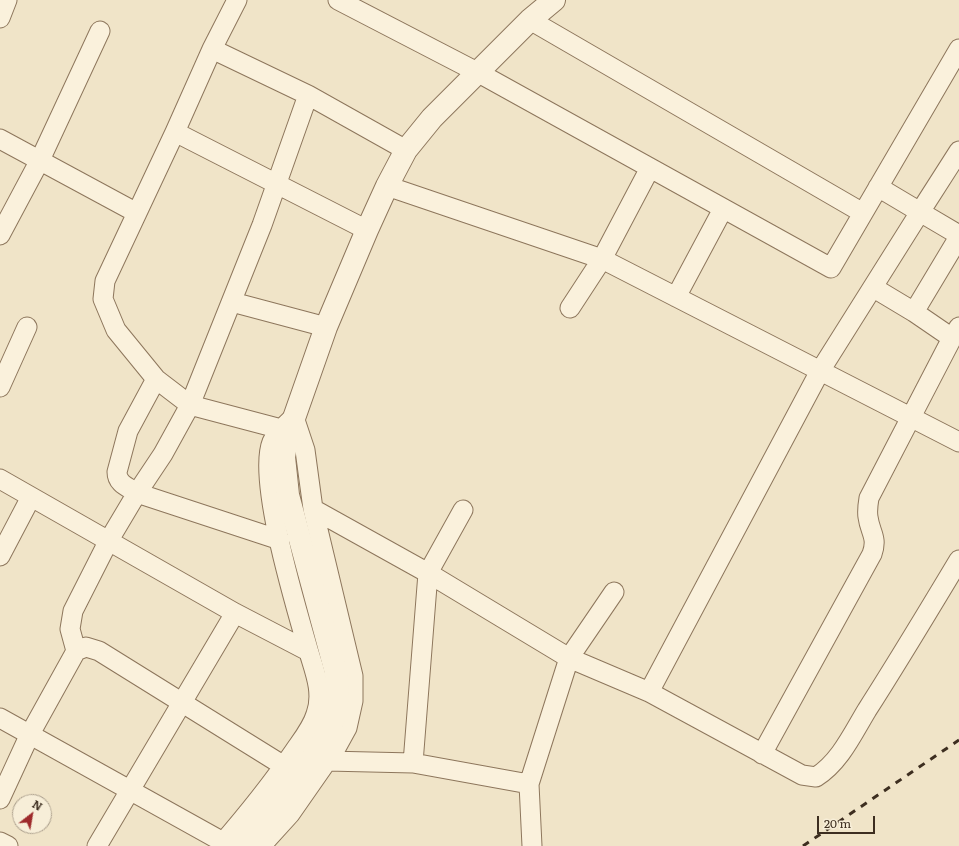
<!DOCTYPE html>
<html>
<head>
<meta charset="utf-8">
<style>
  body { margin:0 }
  #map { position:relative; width:959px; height:846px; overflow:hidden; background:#f0e4c8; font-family:Literata,serif }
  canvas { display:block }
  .north { position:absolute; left:12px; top:794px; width:40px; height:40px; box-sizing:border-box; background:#f7eed8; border:1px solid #ada18e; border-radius:50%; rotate:31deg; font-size:11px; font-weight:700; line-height:16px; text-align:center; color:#3d2e20 }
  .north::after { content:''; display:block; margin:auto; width:14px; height:18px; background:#9e2a2b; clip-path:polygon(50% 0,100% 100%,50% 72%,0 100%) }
  .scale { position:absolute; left:817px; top:816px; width:58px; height:18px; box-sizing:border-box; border:2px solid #3d2e20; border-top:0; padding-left:5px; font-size:12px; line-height:14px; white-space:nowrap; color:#3d2e20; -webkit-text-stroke:3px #f7eed8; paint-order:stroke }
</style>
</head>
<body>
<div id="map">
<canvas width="959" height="846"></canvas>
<div class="north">N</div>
<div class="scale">20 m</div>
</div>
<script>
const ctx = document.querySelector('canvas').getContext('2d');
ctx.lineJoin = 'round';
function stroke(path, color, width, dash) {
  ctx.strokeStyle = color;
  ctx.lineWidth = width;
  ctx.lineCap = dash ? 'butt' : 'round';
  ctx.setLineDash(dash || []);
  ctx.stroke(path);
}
const minor = new Path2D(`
  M237,0L212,49L175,132L105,281L103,299L116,330L156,379L190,405L281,429
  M338,0L477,72L831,268L959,49
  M0,18L7,0
  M530,20L863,213
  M212,49L308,95L406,150
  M175,132L367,230
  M0,139L137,213
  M387,186L602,259L959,442
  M878,187L920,212L959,151
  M0,235L40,160L100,31
  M959,237L914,312L952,338L959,327
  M874,288L914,312
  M676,297L723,209
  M232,302L326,327
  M570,308L602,259L650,168
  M156,379L128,431L117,472C117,484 128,487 137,493L280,540
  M0,387L27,327
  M0,479L235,613L308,651
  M313,509L428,573L569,658L649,692L802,775L816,777C840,762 853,733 867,710C899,660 929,610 959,560
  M463,510L428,573L413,763L529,784L569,658L614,592
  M0,556L31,497
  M76,651L70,629L73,611L109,540L137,493L163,454L190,405L262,225L308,95
  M649,692L820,371L920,212L959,235
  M0,718L223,842
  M762,754L872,554C878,537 870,533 868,517C867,511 868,504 869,498L952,338
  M327,761L413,763
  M529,784L532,846
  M0,799L30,734L76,651L86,647L99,651L284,766
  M0,842L8,846
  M97,846L235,613
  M220,846C246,816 271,785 293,753C301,741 312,728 316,714C324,692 314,670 308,649C296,607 257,479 272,442C276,432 287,424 294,417L305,450L313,509L353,676V701L347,728L336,748L290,814L261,846`);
const tertiary = new Path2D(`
  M240,846C270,811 329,751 337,706C339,693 337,681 335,669L288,495L284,457L287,438L326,327L367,230L387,186L406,150L432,118L530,20L554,0`);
const rail = new Path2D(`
  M803,846L959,740`);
stroke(minor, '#8d765c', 21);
stroke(tertiary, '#8d765c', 24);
stroke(minor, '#faf1dc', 19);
stroke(tertiary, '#faf1dc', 22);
stroke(rail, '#3d2e20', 3, [7, 7]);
</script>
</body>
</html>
